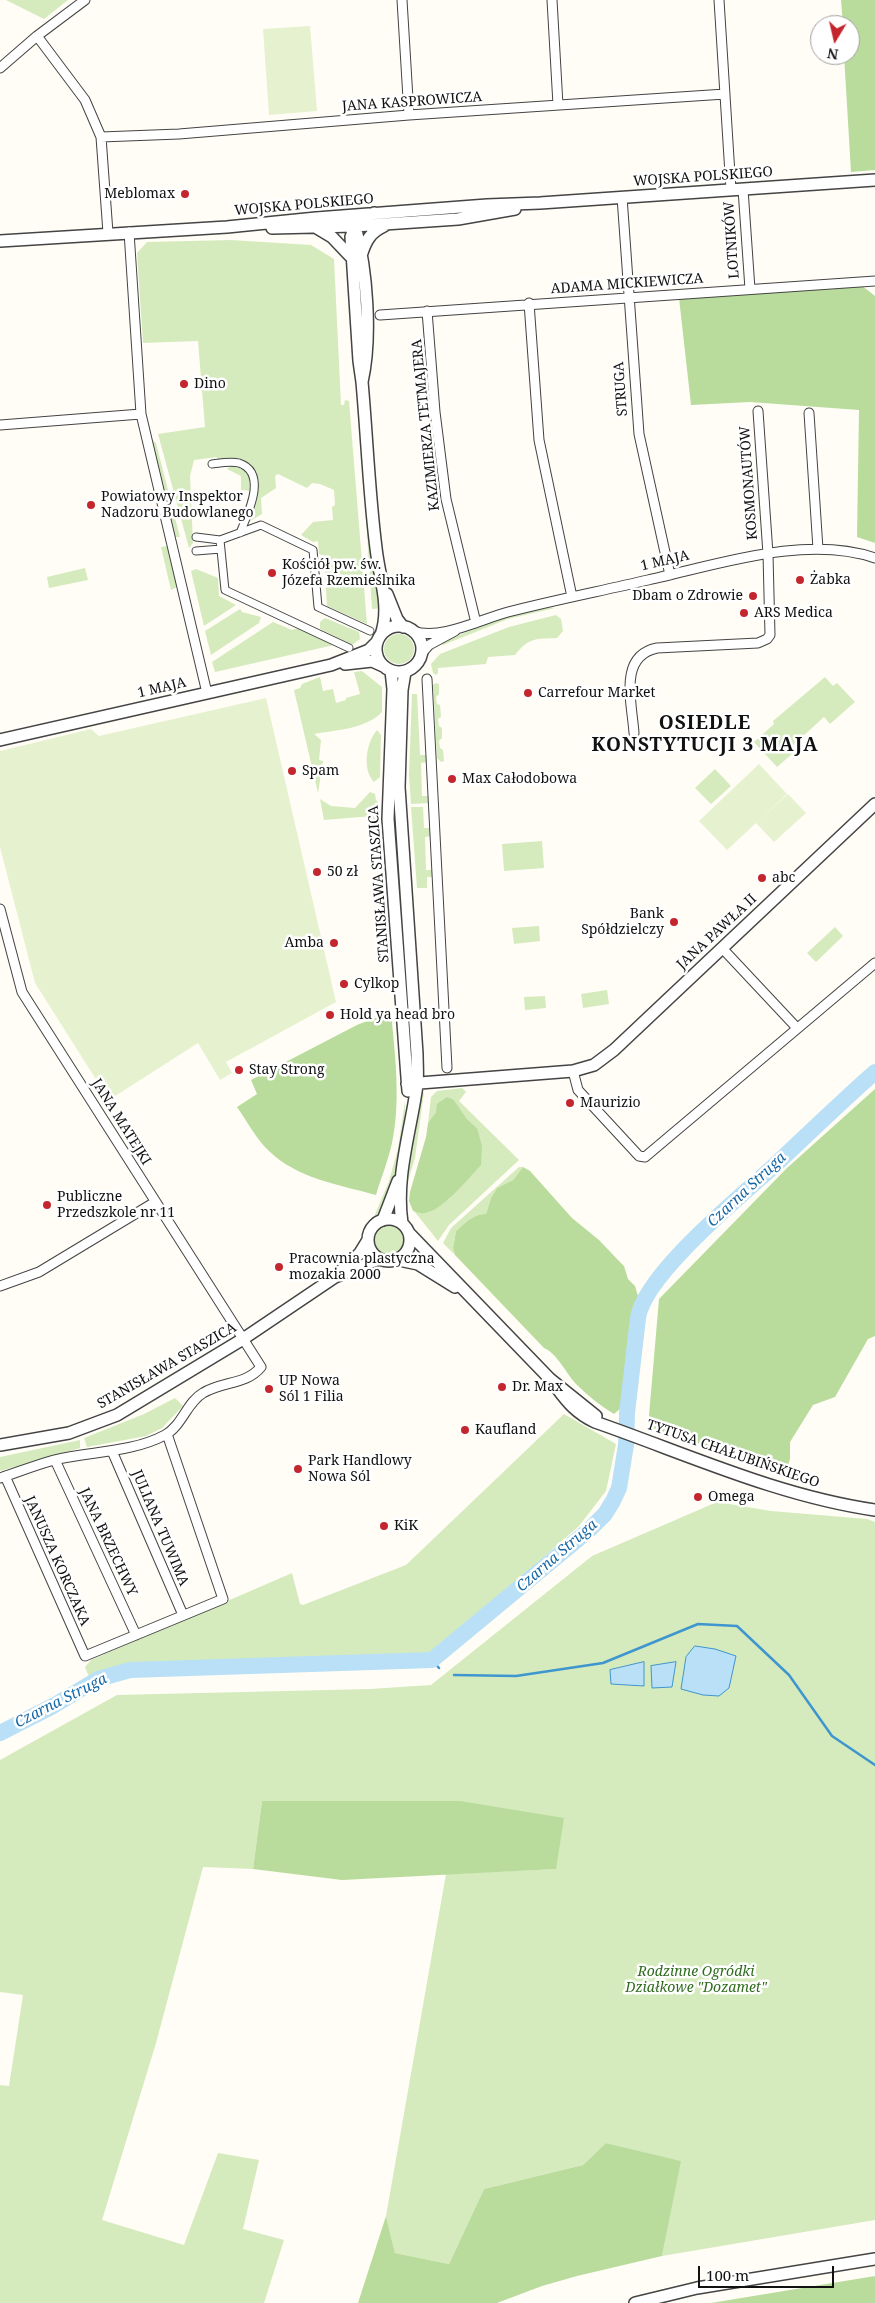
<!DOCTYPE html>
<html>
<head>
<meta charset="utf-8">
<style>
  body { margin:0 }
  #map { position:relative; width:875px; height:2303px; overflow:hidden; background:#fffdf5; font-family:"Noto Serif",serif }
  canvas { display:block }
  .north { position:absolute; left:810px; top:15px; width:50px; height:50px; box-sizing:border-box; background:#fff; border:1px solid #a0a0a0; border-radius:50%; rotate:189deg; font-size:14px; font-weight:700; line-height:20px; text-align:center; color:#111 }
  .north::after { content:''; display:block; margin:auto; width:18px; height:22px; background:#c4262e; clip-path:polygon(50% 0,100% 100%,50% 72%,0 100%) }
  .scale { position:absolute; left:698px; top:2266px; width:136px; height:22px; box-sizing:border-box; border:2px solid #111; border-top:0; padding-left:6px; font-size:15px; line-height:18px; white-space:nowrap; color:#111; -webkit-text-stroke:4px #fff; paint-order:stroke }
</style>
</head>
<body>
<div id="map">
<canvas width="875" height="2303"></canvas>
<div class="north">N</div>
<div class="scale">100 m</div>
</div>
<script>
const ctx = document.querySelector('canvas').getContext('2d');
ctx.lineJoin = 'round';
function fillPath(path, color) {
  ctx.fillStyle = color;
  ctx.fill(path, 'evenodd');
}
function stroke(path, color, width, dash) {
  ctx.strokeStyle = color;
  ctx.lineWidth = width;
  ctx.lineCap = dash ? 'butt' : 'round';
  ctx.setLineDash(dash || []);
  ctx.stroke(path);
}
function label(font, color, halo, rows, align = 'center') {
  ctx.font = font + ' "Noto Serif",serif';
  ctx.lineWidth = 5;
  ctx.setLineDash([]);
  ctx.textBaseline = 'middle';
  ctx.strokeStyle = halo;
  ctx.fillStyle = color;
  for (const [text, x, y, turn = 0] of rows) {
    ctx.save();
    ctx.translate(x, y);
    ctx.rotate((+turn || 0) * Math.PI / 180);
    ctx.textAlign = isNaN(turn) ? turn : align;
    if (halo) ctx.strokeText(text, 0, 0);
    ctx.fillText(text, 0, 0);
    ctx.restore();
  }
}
const green = new Path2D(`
  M6,0H68L44,19Z
  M231,240L311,245L334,259L341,405H344L345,400L349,401L367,624L327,606L324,556L319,554L318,541L313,542L301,535L313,522L333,520L332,507L335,505L334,490L320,484L312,483L307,488L278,474L275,476L276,488L261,498L262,514L247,523C256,497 262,489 247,463L237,459L217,460V457L194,460L190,476L193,543L189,548L158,434L205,427L198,341L143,343L137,253L147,242Z
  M150,438L156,443L180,537H174Z
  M232,465C247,467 250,478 253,491L241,490V476L227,469Z
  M366,518L381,608L372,609Z
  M167,546L177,587L171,590L161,547Z
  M85,568L88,580L49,588L47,577Z
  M196,569L218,578L219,596L236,605L204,626L191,571Z
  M546,607L555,608L508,619L443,645L442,642L503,617Z
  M240,609L242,612L261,617L259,623L211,655L205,631Z
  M556,615L561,619L563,631L557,638C536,639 529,637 515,655L488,657L486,664L438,668V673L436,675L433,673L431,664L440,654L509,627Z
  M325,618L359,632L360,639L352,645L320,629V622Z
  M273,622L292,630L298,628L334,645L215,672L212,662Z
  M384 649a15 15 0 1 1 30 0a15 15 0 1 1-30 0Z
  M362,671L382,687V712C366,729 336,730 314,734L321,740L319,760L323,761L318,793L294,690L300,688L302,684L320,677L323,691L333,689L336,703L346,700V698L360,694L354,672Z
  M825,677L833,686L837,683L855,702L830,724L824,717L789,749L792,754L777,767L754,742L774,724L773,721Z
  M436,683L439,684V694L436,697L437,704L440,705L441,717L438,719L439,726L442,728V738L439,741L440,748L443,750L444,761L441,762L437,758L433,685Z
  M412,694H417L420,755H427L428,762L421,763L422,796H429V803L411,804L409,775Z
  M377,730L381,735L380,777L374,782C362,769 366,743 377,730Z
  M715,769L731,786L711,804L695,788Z
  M370,792L375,794L376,800L379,804L380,827L373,835L367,830L372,824L373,816L324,820L320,799L331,806L355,808Z
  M411,807H423L424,828H431L432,836L425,837L426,870H433L434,877H427V888H417Z
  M542,841L544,868L504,871L502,844Z
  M539,926L540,941L514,944L512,928Z
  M835,927L843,936L816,962L807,953Z
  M607,990L609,1004L583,1008L581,994Z
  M545,996L546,1008L525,1010L524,997Z
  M462,1088L466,1092L459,1101L519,1160L449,1225L438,1241L414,1211L424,1213L449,1199L456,1190L477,1128L467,1119L454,1100L436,1112L428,1123L431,1097L437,1091Z
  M424,1092L415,1158L406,1187L419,1100Z
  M405,1101C406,1127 397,1202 374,1217L389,1181L398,1149Z
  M519,1167H523L513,1180L497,1188L491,1198L486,1214C474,1213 464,1224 456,1231L453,1248L455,1255L443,1243L451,1228Z
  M372 1240a17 17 0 1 1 34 0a17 17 0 1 1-34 0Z
  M175,1398L183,1406L162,1428L146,1436L87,1447L84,1438L144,1414Z
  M564,1414L616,1444L606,1491L579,1526L432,1656L129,1666L89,1677L85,1667L91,1660L292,1573L300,1604L303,1605L406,1565Z
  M80,1440V1448L0,1471V1457Z
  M717,1502L771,1511L867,1519L875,1522V2220L662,2256L680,2161L606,2143L583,2165L484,2189L449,2264L395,2253L386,2216L446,1874L556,1869L262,1801L253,1869L203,1867L156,2043L102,2220L184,2245L218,2153L259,2160L243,2229L284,2240L264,2303H0V2085L9,2086L23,1995L0,1992V1760L117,1695L370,1689L431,1685L592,1556Z`);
const forest = new Path2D(`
  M841,0H875V170L851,172L844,55H850V25H843Z
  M861,285L875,296V543L857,537L859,410L750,402L691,405L679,298Z
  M391,1012C395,1055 401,1101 392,1143C388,1161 381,1178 376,1195C340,1185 296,1178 269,1151C256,1139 247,1121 237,1107L257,1094L251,1080L357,1025Z
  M875,1089V1336L868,1339L835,1397L813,1405L790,1442V1459L785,1474L648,1427L659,1299L787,1168Z
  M447,1097L454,1100L467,1119L477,1128L482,1146L481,1165C468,1179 443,1210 425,1213C421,1214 417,1212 413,1211L409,1201L410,1192L426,1137L428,1123L436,1112L437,1104Z
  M523,1167L530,1171L572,1218L599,1240L617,1259L624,1266L628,1279L635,1286L638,1296L633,1312L628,1375L621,1408L614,1414C601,1406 588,1396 577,1385C566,1374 558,1354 544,1348L455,1255L453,1248L456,1231C464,1224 474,1213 486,1214L491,1198L497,1188L513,1180Z
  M262,1801H460L564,1818L556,1869L342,1880L253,1869Z
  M606,2143L681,2161L662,2256L577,2276L542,2286L497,2303H358L386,2216L395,2253L449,2264L484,2189L583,2165Z
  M875,2276V2303H711L717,2302Z`);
const pitch = new Path2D(`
  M310,26L317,111L269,115L263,29Z
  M266,698L336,1002L226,1062L232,1073L220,1080L198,1043L109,1100L35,983L0,847V751L91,729L99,736Z
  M759,764L787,794L757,822L788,794L806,813L774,842L756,823L727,850L699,821Z`);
const water = new Path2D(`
  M695,1646L715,1649L736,1656L729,1688L719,1696L703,1695L681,1689L686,1657Z
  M644,1662V1686L611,1684L610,1670Z
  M676,1662L672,1687L652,1688L651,1666Z`);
const stream = new Path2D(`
  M432,1660L439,1668
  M454,1675L516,1676L603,1663L698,1624L737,1626L789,1675L832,1736L875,1765`);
const river = new Path2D(`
  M0,1733L53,1706L98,1679L130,1670L432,1660L589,1530L605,1514L613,1501L619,1488L626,1445L627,1413L638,1318C644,1275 740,1197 774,1166C808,1134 841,1102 875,1072`);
const pedestrian = new Path2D(`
  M212,464C220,463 231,461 239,463C269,473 247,515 240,533
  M196,537L220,540L261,525L313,550L318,607L370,631
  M220,540L225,590L349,648
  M196,551L221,549`);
const minor = new Path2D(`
  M402,0L409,115
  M552,0L558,105
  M719,0L731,190
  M37,36L85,100L101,137L108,233
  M0,68L37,36L85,0
  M101,137L179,134L409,115L725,94
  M743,189L750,289
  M622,197L639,434L670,575
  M129,232L141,414L207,693
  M529,303L539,440L572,597
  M427,311L435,412L446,499L476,623
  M380,315L875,281
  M809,413L818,549
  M0,425L141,414
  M413,631C440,641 481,619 508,612C554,600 601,591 648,580C717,565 806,534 875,558
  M421,654L429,645L455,631
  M427,679L447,1068
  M634,733C632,703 618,656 657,648L758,643L767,639L770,635L768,554L758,411
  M0,909L22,992L261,1367C246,1385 223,1381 203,1393C187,1402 182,1426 165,1435C131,1453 91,1451 54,1460C36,1465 18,1472 0,1478
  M722,948L797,1028
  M573,1071L578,1090L639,1156L645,1157L875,963
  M0,1286L39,1272L155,1202
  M112,1451L183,1615
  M55,1460L136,1635
  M5,1476L85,1656L223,1599L167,1434`);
const tertiary = new Path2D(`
  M338,217L355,226C367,270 372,337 362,382L359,361L351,237L355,226L374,213
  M272,228L355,226L458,219L515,209
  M317,228L332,237L350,256
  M0,241L227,227L316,218L487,205L540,203L875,180
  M362,253C366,240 371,232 384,226
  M362,382C367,437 369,493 376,548C379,577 391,606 381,635
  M387,594L397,619L403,627
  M376 649a23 23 0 1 1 46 0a23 23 0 1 1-46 0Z
  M345,664L372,661L383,666
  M391,671L393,689L388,819L408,1091
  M0,740L331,665L369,650L377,642
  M407,1084L573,1071L594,1065L614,1050L875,804
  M368 1240a21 21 0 1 1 42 0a21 21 0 1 1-42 0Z
  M383,1220L398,1181
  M402,1223C395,1177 411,1130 417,1085C418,1075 417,1064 417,1054L399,787L402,690L405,672
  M410,1234L550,1379L596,1416
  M399,1260L418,1264L455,1287
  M341,1271L360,1253L368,1240
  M550,1379C565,1398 572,1411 595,1422C687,1454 778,1496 875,1510
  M0,1445L69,1433L117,1415L243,1339L335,1277L379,1259
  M635,2303L697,2288L875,2259`);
const markers = [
  [185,194,5,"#c4262e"],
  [184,384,5,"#c4262e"],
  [91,505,5,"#c4262e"],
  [272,573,5,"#c4262e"],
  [800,580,5,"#c4262e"],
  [753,596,5,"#c4262e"],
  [744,613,5,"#c4262e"],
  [528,693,5,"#c4262e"],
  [292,771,5,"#c4262e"],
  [452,779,5,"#c4262e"],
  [317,872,5,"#c4262e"],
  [762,878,5,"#c4262e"],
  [674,922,5,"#c4262e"],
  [334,943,5,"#c4262e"],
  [344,984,5,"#c4262e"],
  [330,1015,5,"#c4262e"],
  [239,1070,5,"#c4262e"],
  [570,1103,5,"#c4262e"],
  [47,1205,5,"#c4262e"],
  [279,1267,5,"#c4262e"],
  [502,1387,5,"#c4262e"],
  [269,1389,5,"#c4262e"],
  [465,1430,5,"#c4262e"],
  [298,1469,5,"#c4262e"],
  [698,1497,5,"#c4262e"],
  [384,1526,5,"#c4262e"]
];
const streetNames = [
  ["JANA KASPROWICZA",412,102,-4],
  ["WOJSKA POLSKIEGO",703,177,-4],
  ["WOJSKA POLSKIEGO",304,205,-5],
  ["LOTNIKÓW",732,240,-94],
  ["ADAMA MICKIEWICZA",627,284,-4],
  ["STRUGA",621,389,-94],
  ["KAZIMIERZA TETMAJERA",426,425,-96],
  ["KOSMONAUTÓW",749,483,-94],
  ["1 MAJA",665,561,-13],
  ["1 MAJA",162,688,-13],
  ["STANISŁAWA STASZICA",379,884,-94],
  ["JANA PAWŁA II",717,932,-43],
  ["JANA MATEJKI",121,1122,58],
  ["STANISŁAWA STASZICA",167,1366,-30],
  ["TYTUSA CHAŁUBIŃSKIEGO",733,1454,19],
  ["JULIANA TUWIMA",160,1528,67],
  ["JANA BRZECHWY",108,1542,65],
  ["JANUSZA KORCZAKA",57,1561,66]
];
const poiNames = [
  ["Meblomax",175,194,"right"],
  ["Dino",194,384],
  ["Powiatowy Inspektor",101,497],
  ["Nadzoru Budowlanego",101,513],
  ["Kościół pw. św.",282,565],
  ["Józefa Rzemieślnika",282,581],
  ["Żabka",810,580],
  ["Dbam o Zdrowie",743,596,"right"],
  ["ARS Medica",754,613],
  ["Carrefour Market",538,693],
  ["Spam",302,771],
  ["Max Całodobowa",462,779],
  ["50 zł",327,872],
  ["abc",772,878],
  ["Bank",664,914,"right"],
  ["Spółdzielczy",664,930,"right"],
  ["Amba",324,943,"right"],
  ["Cylkop",354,984],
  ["Hold ya head bro",340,1015],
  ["Stay Strong",249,1070],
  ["Maurizio",580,1103],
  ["Publiczne",57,1197],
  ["Przedszkole nr 11",57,1213],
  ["Pracownia plastyczna",289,1259],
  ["mozakia 2000",289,1275],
  ["UP Nowa",279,1381],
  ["Sól 1 Filia",279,1397],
  ["Dr. Max",512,1387],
  ["Kaufland",475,1430],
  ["Park Handlowy",308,1461],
  ["Nowa Sól",308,1477],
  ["Omega",708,1497],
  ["KiK",394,1526]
];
const parkNames = [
  ["Rodzinne Ogródki",696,1972],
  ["Działkowe \"Dozamet\"",696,1988]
];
const waterNames = [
  ["Czarna Struga",747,1190,-43],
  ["Czarna Struga",557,1556,-41],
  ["Czarna Struga",61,1701,-27]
];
const districtNames = [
  ["OSIEDLE",705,724],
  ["KONSTYTUCJI 3 MAJA",705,746]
];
fillPath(green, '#d5ebbd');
fillPath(forest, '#b9dc9c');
fillPath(pitch, '#e6f2cf');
fillPath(water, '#b9e0f7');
stroke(water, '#3f96cf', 1);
stroke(stream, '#3f96cf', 2.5);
stroke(river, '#b9e0f7', 16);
stroke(pedestrian, '#444', 9);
stroke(minor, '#444', 11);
stroke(tertiary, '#444', 14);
stroke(pedestrian, '#fff', 7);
stroke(minor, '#fff', 9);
stroke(tertiary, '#fff', 11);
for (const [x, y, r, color] of markers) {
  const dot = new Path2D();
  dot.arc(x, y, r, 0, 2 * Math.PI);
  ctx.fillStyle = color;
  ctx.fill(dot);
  stroke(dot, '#fff', 2);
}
label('14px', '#111', '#fff', streetNames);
label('14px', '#111', '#fff', poiNames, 'left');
label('italic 14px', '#2f6b1f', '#fff', parkNames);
label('italic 15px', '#1768a6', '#fff', waterNames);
ctx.letterSpacing = '1px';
label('bold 19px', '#111', '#fff', districtNames);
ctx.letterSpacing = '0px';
</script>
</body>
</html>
